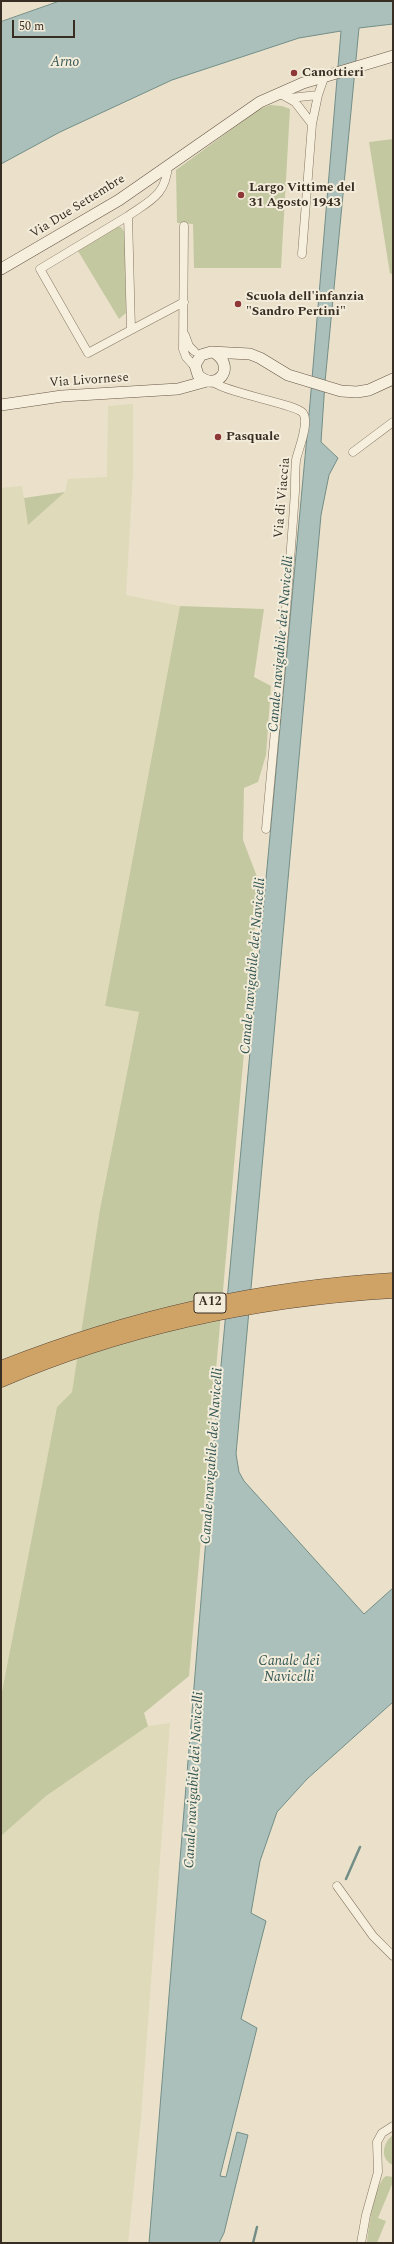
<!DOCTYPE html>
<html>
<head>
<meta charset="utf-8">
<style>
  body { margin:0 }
  #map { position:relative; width:394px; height:2244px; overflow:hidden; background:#ebe1cb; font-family:Spectral,serif }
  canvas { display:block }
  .frame { position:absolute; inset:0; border:2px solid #382d22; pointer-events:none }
  .scale { position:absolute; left:12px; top:20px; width:63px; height:18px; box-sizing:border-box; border:2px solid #382d22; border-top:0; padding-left:5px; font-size:12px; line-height:14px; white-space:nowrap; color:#382d22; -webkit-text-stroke:3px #f3ecda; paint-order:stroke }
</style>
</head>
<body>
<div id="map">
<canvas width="394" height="2244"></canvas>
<div class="frame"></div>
<div class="scale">50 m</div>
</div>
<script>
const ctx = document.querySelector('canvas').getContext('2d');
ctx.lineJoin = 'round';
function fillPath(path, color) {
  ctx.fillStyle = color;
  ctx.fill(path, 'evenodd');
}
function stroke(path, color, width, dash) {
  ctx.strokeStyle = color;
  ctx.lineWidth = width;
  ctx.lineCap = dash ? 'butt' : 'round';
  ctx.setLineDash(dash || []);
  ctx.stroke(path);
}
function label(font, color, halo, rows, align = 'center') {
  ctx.font = font + ' Spectral,serif';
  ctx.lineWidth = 4;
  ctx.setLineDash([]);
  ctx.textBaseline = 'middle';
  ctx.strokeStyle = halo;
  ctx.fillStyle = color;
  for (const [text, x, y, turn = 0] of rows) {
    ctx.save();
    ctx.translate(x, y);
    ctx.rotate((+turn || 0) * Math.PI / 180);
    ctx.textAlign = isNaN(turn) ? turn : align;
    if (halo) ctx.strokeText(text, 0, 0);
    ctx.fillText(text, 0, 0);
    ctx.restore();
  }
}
const farmland = new Path2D(`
  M133,404V473L126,595L180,606L105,1006L139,1012L100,1209L72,1392L57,1407L1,1697V488L22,486L28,525L65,492L68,479L107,477L108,406Z
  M170,1723L141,2118L128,2243H1V1836L46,1796L148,1726Z`);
const green = new Path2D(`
  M270,105L282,106L290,109L281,268H194L193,224L177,223L176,170L258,110Z
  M393,139V273L390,274L369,142Z
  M117,227H121L125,233L126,313L119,319L78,251Z
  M65,492L28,525L24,498Z
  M180,606L264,609L254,677L271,686L266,755L258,782L244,788L243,840L259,882L189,1676L144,1713L148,1726L46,1796L1,1836V1697L57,1407L72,1392L100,1209L139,1012L105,1006Z
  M393,2135V2165C379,2159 383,2142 393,2135Z
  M386,2176L393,2177V2182L378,2218L386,2221L377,2243H367C368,2229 375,2182 386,2176Z`);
const water = new Path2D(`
  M60,1H393V24L359,28L325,382L321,442L338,458L329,475L321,515L236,1454L239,1472L244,1481L364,1614L393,1588V1702L307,1779L277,1812L260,1861L251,1913L266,1921L241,2019L257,2028L220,2176L226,2177L237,2132L248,2135L224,2233L219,2243H149L213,1452L310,403L341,31L299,38L172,80L60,132L1,164V22Z`);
const stream = new Path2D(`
  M346,1879L360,1847
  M253,2243L257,2227`);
const street = new Path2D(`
  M279,93L295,102L312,124L318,95L325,75
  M290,98L318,95
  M168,165C166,195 151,200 128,216L131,330L184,302
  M128,216L40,269L88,353L131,330
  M184,226L183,349L186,357L195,367
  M302,254L312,124
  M185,335L189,346L194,351
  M213,382C230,394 296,404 303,413C310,423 298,450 296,460C295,470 295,481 295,491C288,603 276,716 266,829
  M353,452L393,422
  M337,1886L373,1936L393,1956
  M361,2243L366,2215L378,2172L377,2142L382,2133L393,2126`);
const secondary = new Path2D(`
  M1,269L119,200L260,102L303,83L393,56
  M215,353C237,368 216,393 198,375L195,365L201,355L211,352L250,354L260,358L288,375L341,391L357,392L369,390L393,379
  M1,405L62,396L178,389L207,381`);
const highway = new Path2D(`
  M1,1368C127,1318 257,1288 393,1280
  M1,1380C125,1327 258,1299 393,1291`);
const markers = [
  [294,73,4,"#8e3737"],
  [241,195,4,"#8e3737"],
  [238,304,4,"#8e3737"],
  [218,437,4,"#8e3737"]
];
const shields = [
  [210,1303,32]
];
const shieldNames = [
  ["A12",210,1303]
];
const poiNames = [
  ["Canottieri",302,73],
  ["Largo Vittime del",249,188],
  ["31 Agosto 1943",249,203],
  ["Scuola dell'infanzia",246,297],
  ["\"Sandro Pertini\"",246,312],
  ["Pasquale",226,437]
];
const streetNames = [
  ["Via Due Settembre",78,207,-32],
  ["Via Livornese",89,381,-4],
  ["Via di Viaccia",283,498,-85]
];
const waterNames = [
  ["Arno",65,63],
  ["Canale navigabile dei Navicelli",282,644,-85],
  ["Canale navigabile dei Navicelli",254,966,-85],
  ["Canale navigabile dei Navicelli",213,1456,-86],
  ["Canale dei",289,1662],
  ["Navicelli",289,1678],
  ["Canale navigabile dei Navicelli",195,1780,-87]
];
fillPath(farmland, '#dfdab9');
fillPath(green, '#c3c8a0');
fillPath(water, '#abc0ba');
stroke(water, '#728e87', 1);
stroke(stream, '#728e87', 2.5);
stroke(street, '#867561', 9);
stroke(secondary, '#685644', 12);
stroke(highway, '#544334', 15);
stroke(street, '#f6efde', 8);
stroke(secondary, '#f6efde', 11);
stroke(highway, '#cfa266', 14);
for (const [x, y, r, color] of markers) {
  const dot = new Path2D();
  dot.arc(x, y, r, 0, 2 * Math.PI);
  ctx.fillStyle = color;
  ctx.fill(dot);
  stroke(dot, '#f3ecda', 1.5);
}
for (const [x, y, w] of shields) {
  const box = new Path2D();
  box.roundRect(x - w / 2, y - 10, w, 20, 3);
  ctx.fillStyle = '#f3ecda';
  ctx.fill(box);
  stroke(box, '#382d22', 1);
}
label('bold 12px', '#382d22', null, shieldNames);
label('bold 13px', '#382d22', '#f3ecda', poiNames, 'left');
label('13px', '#382d22', '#f3ecda', streetNames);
label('italic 14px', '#335654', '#f3ecda', waterNames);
</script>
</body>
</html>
